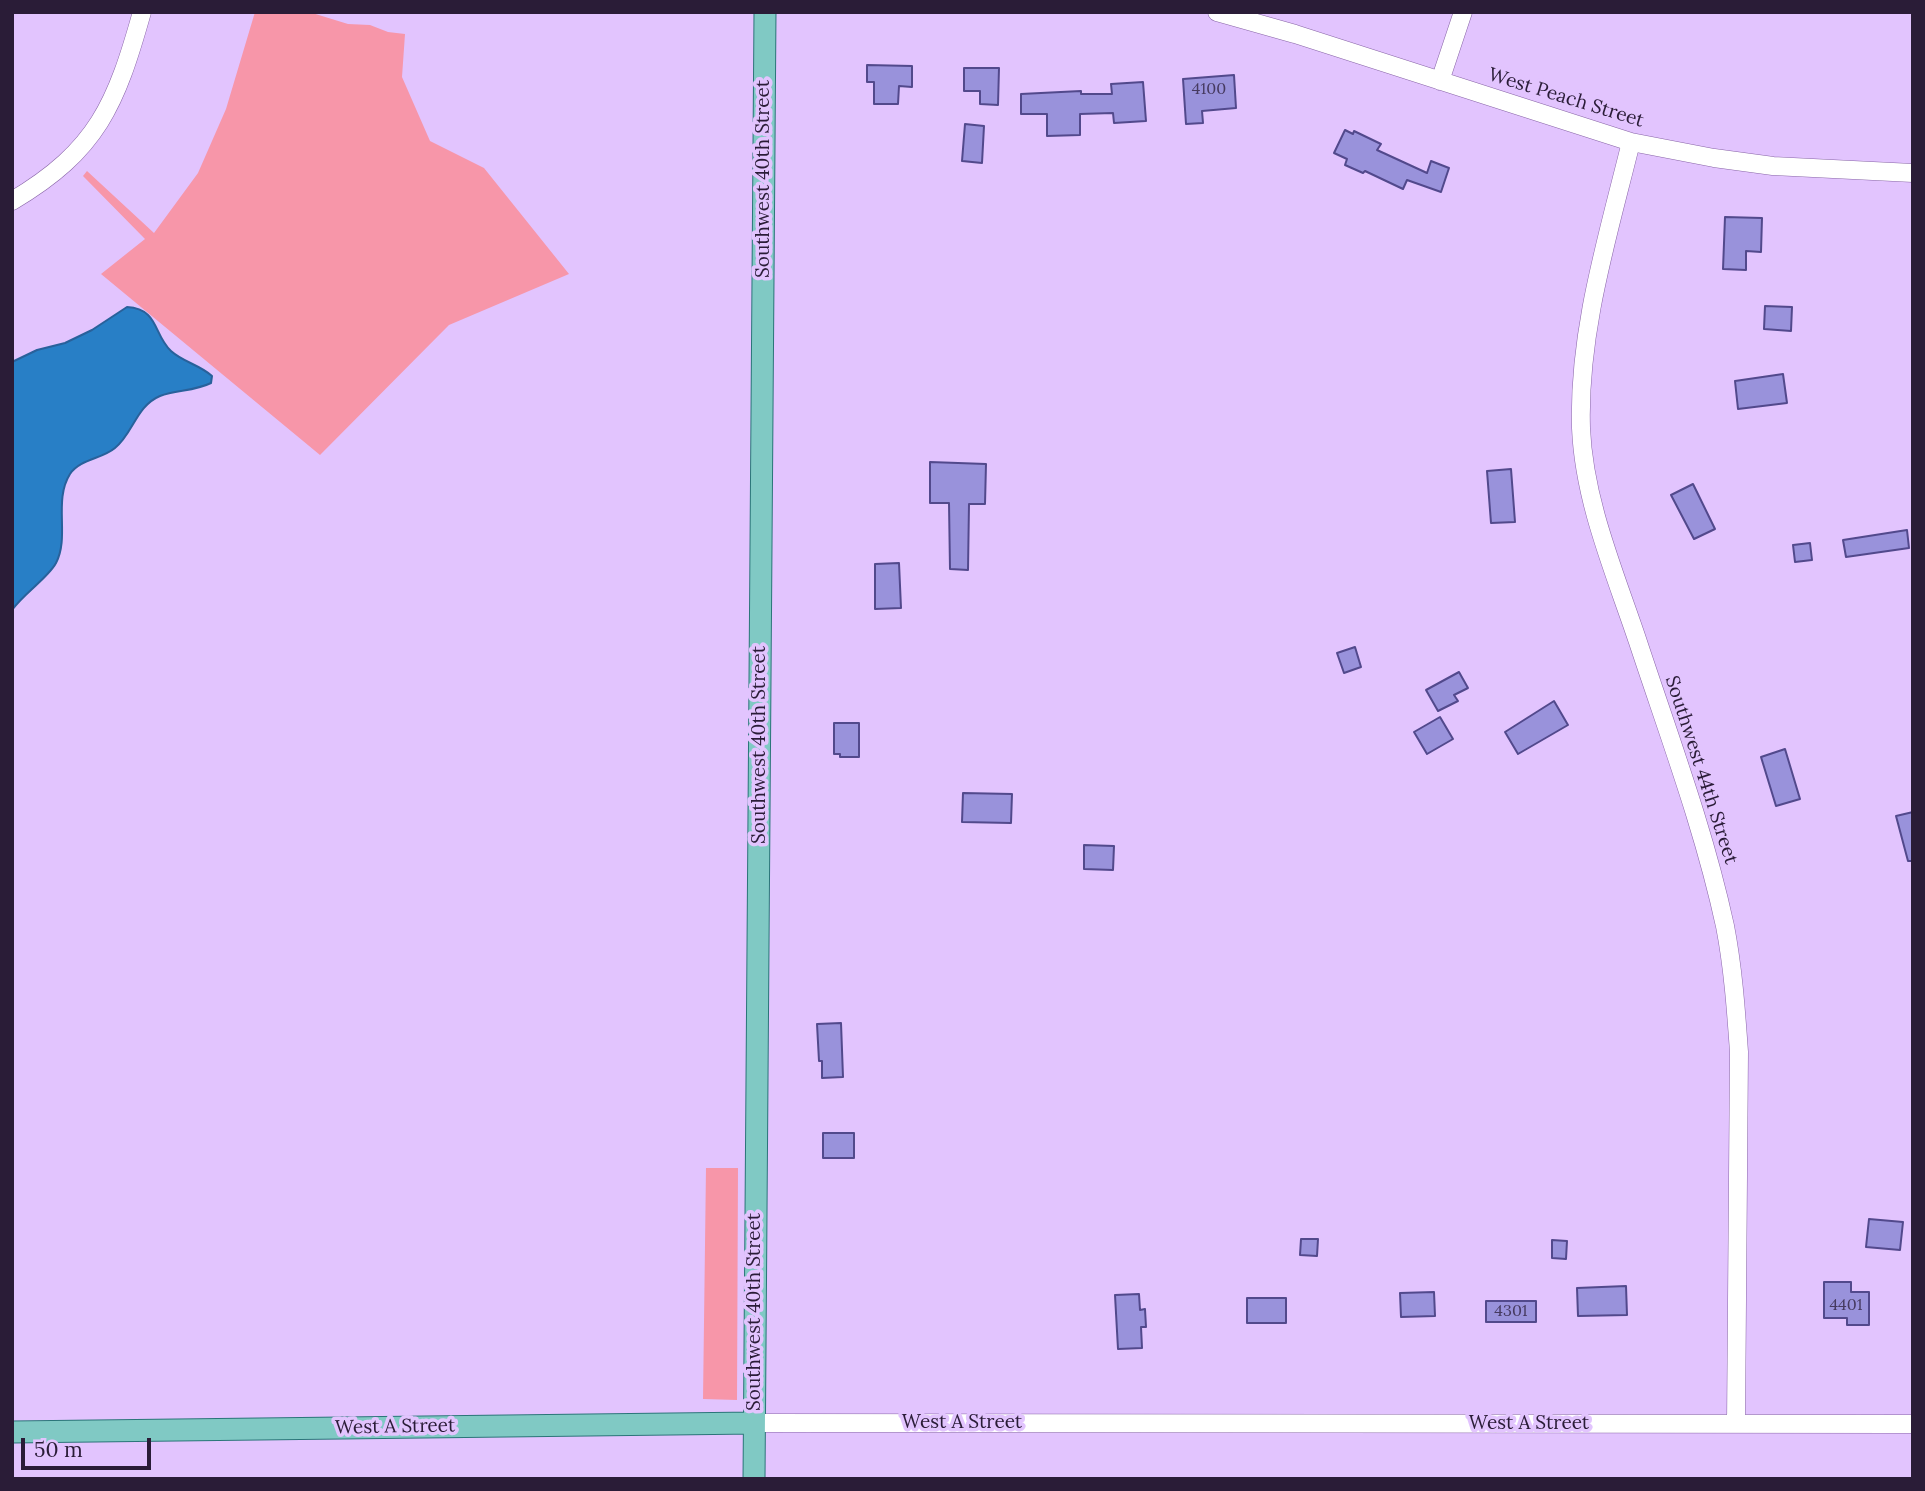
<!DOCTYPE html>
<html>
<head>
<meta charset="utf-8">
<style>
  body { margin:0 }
  #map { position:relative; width:1925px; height:1491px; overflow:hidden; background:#e2c4fe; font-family:Lora,serif }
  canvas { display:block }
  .frame { position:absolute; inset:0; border:14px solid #2a1c37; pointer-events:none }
  .scale { position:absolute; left:21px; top:1438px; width:130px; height:32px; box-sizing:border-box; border:4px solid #2a1c37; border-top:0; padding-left:9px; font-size:21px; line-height:24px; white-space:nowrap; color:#2a1c37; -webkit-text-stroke:5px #e2c4fe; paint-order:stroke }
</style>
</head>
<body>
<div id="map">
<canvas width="1925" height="1491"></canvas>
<div class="frame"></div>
<div class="scale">50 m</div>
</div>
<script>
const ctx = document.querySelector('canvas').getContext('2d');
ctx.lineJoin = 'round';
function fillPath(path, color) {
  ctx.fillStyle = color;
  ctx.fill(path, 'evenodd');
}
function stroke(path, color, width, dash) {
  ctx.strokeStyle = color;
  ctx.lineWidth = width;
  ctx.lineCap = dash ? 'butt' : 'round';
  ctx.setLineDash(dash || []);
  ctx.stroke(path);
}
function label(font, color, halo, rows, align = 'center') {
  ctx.font = font + ' Lora,serif';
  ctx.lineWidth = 7;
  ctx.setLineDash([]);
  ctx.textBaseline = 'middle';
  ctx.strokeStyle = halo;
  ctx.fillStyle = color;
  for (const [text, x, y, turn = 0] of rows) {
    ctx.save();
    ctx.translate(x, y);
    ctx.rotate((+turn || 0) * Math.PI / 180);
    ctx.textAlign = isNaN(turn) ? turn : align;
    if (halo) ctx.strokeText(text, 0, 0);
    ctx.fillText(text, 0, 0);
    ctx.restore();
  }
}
const green = new Path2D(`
  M255,12H309L348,24L370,25L388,32L405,34L402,77L430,141L484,168L569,274L449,325L320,455L101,274L145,239L83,176L87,171L154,233L198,173L226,109Z
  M706,1168H738L737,1400L703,1399Z`);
const water = new Path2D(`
  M127,307C159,309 153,334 171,351C183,362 200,365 212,376L211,383C195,391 176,390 160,396C136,406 133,434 115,448C102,459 80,459 70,474C53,501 70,536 56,563C48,578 24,593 12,610V362L37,350L65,343L92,330Z`);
const building = new Path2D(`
  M867,65L912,66V87L899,86L898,104H874V82H867Z
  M964,68H999L998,105L980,104V91H964Z
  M1234,75L1236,108L1202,111L1203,123L1186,124L1183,79Z
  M1143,82L1146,121L1114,123L1113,113L1080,114V135L1047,136V114H1021V94L1081,91V94H1112L1111,84Z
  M965,124L984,126L982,163L962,161Z
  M1345,130L1353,134L1354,131L1381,144L1377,150L1427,173L1431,161L1449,168L1441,192L1407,180L1403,189L1365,171L1363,173L1345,165L1347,159L1334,153Z
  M1725,217L1762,218L1761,252L1746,251V270L1723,269Z
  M1765,306L1792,307L1791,331L1764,329Z
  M1783,374L1787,403L1738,409L1735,381Z
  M930,462L986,464L985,504H969L968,570L950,569L949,503H930Z
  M1511,469L1515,522L1491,523L1487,471Z
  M1693,484L1715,529L1694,539L1671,495Z
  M1907,530L1909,548L1846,557L1843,540Z
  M1810,543L1812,560L1795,562L1793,545Z
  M899,563L901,608L875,609V564Z
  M1355,647L1361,667L1344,673L1337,653Z
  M1459,672L1468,688L1454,695L1458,701L1438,711L1426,690Z
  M1554,701L1568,725L1518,754L1505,732Z
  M1440,717L1453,739L1427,754L1414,732Z
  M834,723H859V757H840V754H834Z
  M1785,749L1800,799L1776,806L1761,757Z
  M963,793L1012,794L1011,823L962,822Z
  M1913,812V861H1908L1896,816Z
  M1084,845L1114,846L1113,870L1084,869Z
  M841,1023L843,1077L822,1078V1061H819L817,1024Z
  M823,1133H854V1158H823Z
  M1869,1219L1903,1222L1900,1250L1866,1247Z
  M1301,1239H1318L1317,1256L1300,1255Z
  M1552,1240L1567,1241L1566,1259L1552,1258Z
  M1824,1282H1851V1292H1869V1325H1847V1318H1824Z
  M1626,1286L1627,1315L1578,1316L1577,1288Z
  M1434,1292L1435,1316L1401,1317L1400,1293Z
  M1139,1294L1140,1310L1145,1309L1146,1327H1141L1142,1348L1118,1349L1115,1295Z
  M1247,1298H1286V1323H1247Z
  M1486,1301H1536V1322H1486Z`);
const minor = new Path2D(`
  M1217,12L1295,34L1631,142L1714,158L1773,166L1913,173
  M1440,81L1463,12
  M1631,142C1608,236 1578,331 1581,428C1584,502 1615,573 1638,642C1669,736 1704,829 1725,926C1733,967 1736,1010 1739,1052L1736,1424
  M12,201C98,150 116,104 142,12
  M754,1423L1913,1424`);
const major = new Path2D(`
  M12,1432L754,1423
  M754,1479L765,12`);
const numberNames = [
  ["4100",1209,89],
  ["4401",1846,1305],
  ["4301",1511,1311]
];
const streetNames = [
  ["West Peach Street",1566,98,17],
  ["Southwest 40th Street",764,179,-90],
  ["Southwest 40th Street",760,745,-90],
  ["Southwest 44th Street",1701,770,72],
  ["Southwest 40th Street",755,1312,-90],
  ["West A Street",962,1423],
  ["West A Street",1529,1424],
  ["West A Street",395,1427,-1]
];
fillPath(green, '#f796a9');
fillPath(water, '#287fc6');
stroke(water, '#29619b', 2);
fillPath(building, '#9992db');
stroke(building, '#52498c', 2);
stroke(minor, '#8865a7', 19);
stroke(major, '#2b7579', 23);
stroke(minor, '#fff', 18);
stroke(major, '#80c9c4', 21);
label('16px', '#463a60', null, numberNames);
label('19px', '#2a1c37', '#e2c4fe', streetNames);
</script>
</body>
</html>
